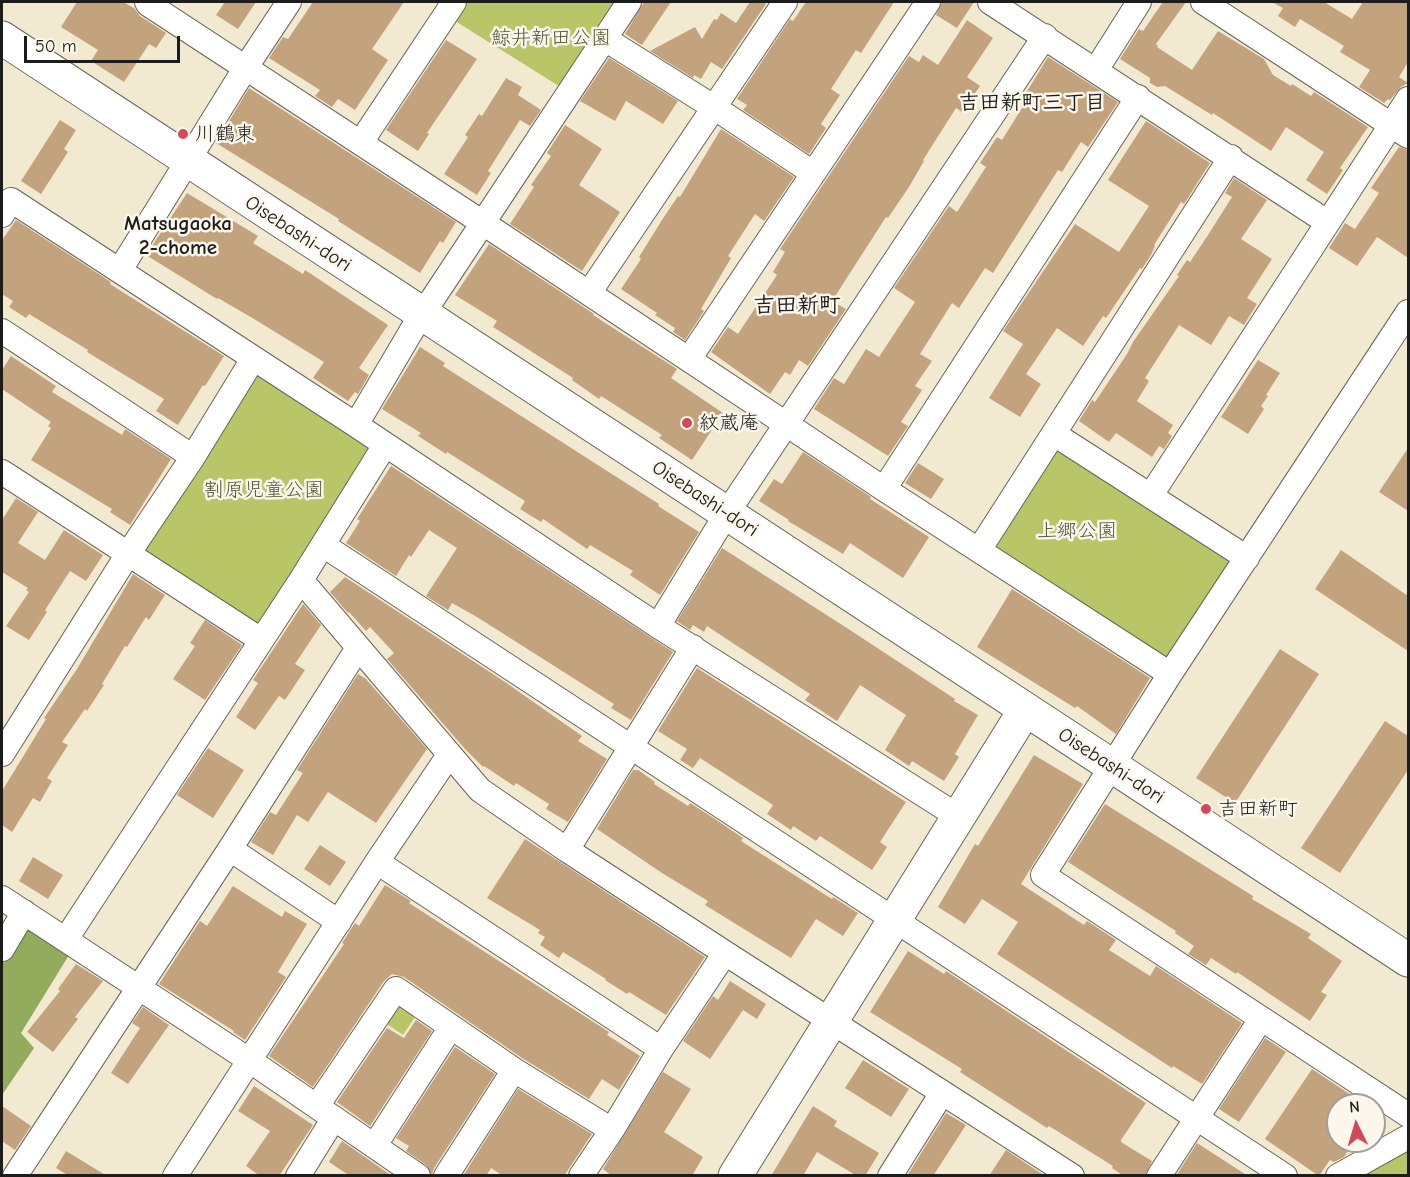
<!DOCTYPE html>
<html>
<head>
<meta charset="utf-8">
<style>
  body { margin:0 }
  #map { position:relative; width:1410px; height:1177px; overflow:hidden; background:#f1ead1; font-family:"Comic Neue",sans-serif }
  canvas { display:block }
  .frame { position:absolute; inset:0; border:3px solid #1c1c1c; pointer-events:none }
  .north { position:absolute; left:1326px; top:1093px; width:60px; height:60px; box-sizing:border-box; background:#fbf7ec; border:2px solid #a29f99; border-radius:50%; rotate:355deg; font-size:16px; font-weight:700; line-height:24px; text-align:center; color:#1c1c1c }
  .north::after { content:''; display:block; margin:auto; width:21px; height:27px; background:#d1495b; clip-path:polygon(50% 0,100% 100%,50% 72%,0 100%) }
  .scale { position:absolute; left:24px; top:36px; width:156px; height:27px; box-sizing:border-box; border:3px solid #1c1c1c; border-top:0; padding-left:8px; font-size:18px; line-height:21px; white-space:nowrap; color:#1c1c1c; -webkit-text-stroke:4px #fbf7ec; paint-order:stroke }
</style>
</head>
<body>
<div id="map">
<canvas width="1410" height="1177"></canvas>
<div class="frame"></div>
<div class="north">N</div>
<div class="scale">50 m</div>
</div>
<script>
const ctx = document.querySelector('canvas').getContext('2d');
ctx.lineJoin = 'round';
function fillPath(path, color) {
  ctx.fillStyle = color;
  ctx.fill(path, 'evenodd');
}
function stroke(path, color, width, dash) {
  ctx.strokeStyle = color;
  ctx.lineWidth = width;
  ctx.lineCap = dash ? 'butt' : 'round';
  ctx.setLineDash(dash || []);
  ctx.stroke(path);
}
function label(font, color, halo, rows, align = 'center') {
  ctx.font = font + ' "Comic Neue","Klee One",sans-serif';
  ctx.lineWidth = 5;
  ctx.setLineDash([]);
  ctx.textBaseline = 'middle';
  ctx.strokeStyle = halo;
  ctx.fillStyle = color;
  for (const [text, x, y, turn = 0] of rows) {
    ctx.save();
    ctx.translate(x, y);
    ctx.rotate((+turn || 0) * Math.PI / 180);
    ctx.textAlign = isNaN(turn) ? turn : align;
    if (halo) ctx.strokeText(text, 0, 0);
    ctx.fillText(text, 0, 0);
    ctx.restore();
  }
}
const green = new Path2D(`
  M467,2H617L562,88L455,21Z
  M254,369L375,448L259,634L137,555Z
  M1058,448L1234,562L1170,660L993,547Z
  M397,996L419,1011L403,1035L381,1020Z
  M1408,1149V1175H1358Z`);
const forest = new Path2D(`
  M24,925L69,955L21,1033L34,1048L2,1095V961Z`);
const building = new Path2D(`
  M77,2H123L134,8L140,16L166,33L156,48L149,44L124,82L91,61L98,50L61,27Z
  M225,2H256L238,29L216,15Z
  M313,2H404L372,49L388,60L355,110L338,99L332,107L315,96L320,90L269,58L283,37L288,39Z
  M644,2H671L642,45L625,34Z
  M750,2H763L766,4L722,69L711,62L701,79L694,75L693,78L650,51L695,27L702,39L714,19L717,20L721,13L736,23Z
  M806,2H894L861,53L856,50L831,89L840,95L821,124L826,128L809,154L743,110L747,105L737,99L790,19L793,21Z
  M942,2H974L957,28L936,15Z
  M1163,2H1186L1156,44L1158,46L1157,47L1192,70L1218,31L1264,59L1273,75L1291,86L1292,84L1311,96L1314,92L1368,127L1340,168L1343,170L1327,194L1306,180L1324,152L1286,127L1271,151L1213,113L1212,115L1165,86L1157,87L1150,83V78L1120,59L1139,29L1143,31Z
  M1272,2H1324L1352,19L1363,2H1408V62L1399,77L1408,83L1401,87L1390,100L1388,99L1384,103L1359,87L1370,70L1340,52L1344,46L1300,19L1295,27L1278,16L1283,8Z
  M967,20L993,38L967,77L980,86L962,112L956,108L923,160L924,161L909,187L888,218L886,217L832,301L846,309L808,366L799,360L790,375L785,372L770,394L711,352L728,327L738,334L777,275L773,272L785,252L780,249L909,56L919,62L923,55L938,65Z
  M446,40L477,59L427,133L429,134L418,151L386,130Z
  M1048,57L1118,102L1088,147L1081,142L1062,172L1058,170L993,273L985,268L959,308L952,303L920,354L932,361L915,386L922,390L901,422L908,426L888,456L814,409L834,378L844,384L866,349L879,357L915,302L894,288L949,206L957,212L986,167L980,163L997,137L1002,140L1027,100L1023,98Z
  M609,58L678,101L663,124L626,101L615,121L580,101Z
  M506,78L522,87L518,95L541,110L530,126L520,120L488,171L491,173L477,195L444,174L468,137L465,135L479,114L482,116Z
  M249,88L456,222L443,243L440,241L420,273L338,221L339,219L216,143Z
  M60,120L76,130L64,149L68,152L41,194L21,181Z
  M1146,121L1210,163L1184,204L1181,202L1154,245L1155,246L1151,255L1142,269L1140,268L1106,318L1103,316L1083,346L1057,328L1026,374L1041,384L1020,417L989,398L1023,344L1003,331L1075,224L1119,252L1149,206L1108,180Z
  M565,125L602,149L579,185L620,212L582,271L510,224L534,187L531,185L551,156L547,153Z
  M721,129L794,177L764,221L755,214L728,256L731,258L701,309L704,311L685,340L673,332L675,328L655,315L657,313L621,289L641,259L639,257L662,220L678,196L680,197Z
  M1399,147L1408,150V258L1377,237L1357,266L1329,248L1345,223L1355,229L1379,193L1371,188Z
  M1234,178L1267,200L1241,239L1272,259L1247,298L1257,304L1244,325L1229,316L1211,345L1179,325L1145,378L1149,381L1137,401L1173,425L1168,433L1172,436L1164,449L1159,446L1152,457L1116,433L1109,442L1079,421L1092,400L1095,402L1127,354L1133,342L1179,276L1177,275L1187,260L1190,262L1208,235L1232,197L1225,193Z
  M187,193L258,236L253,243L303,274L305,270L388,325L359,368L369,375L358,394L355,392L348,401L313,378L324,362L254,319L218,298L217,299L146,255Z
  M16,220L111,282L110,284L224,356L205,386L203,385L178,425L156,411L164,399L87,352L88,350L29,314L26,318L9,307L13,301L2,294V240Z
  M489,244L594,314L593,315L677,369L671,378L723,413L692,460L659,438L662,435L601,396L599,399L572,380L573,378L493,327L497,321L455,295Z
  M420,347L445,363L443,366L626,483L659,504L658,506L699,532L660,595L630,575L633,571L590,545L587,549L543,519L541,522L520,509L525,501L447,452L446,454L418,436L421,433L382,409Z
  M11,356L56,386L52,392L122,435L125,429L171,459L130,525L110,512L112,509L31,460L51,428L48,426L51,422L2,389V370Z
  M1258,360L1280,373L1266,395L1268,396L1261,406L1264,409L1248,434L1221,417Z
  M1408,448V511L1379,492Z
  M803,452L871,497L870,499L929,537L903,578L850,543L843,554L788,521L789,520L759,501L774,479L782,484Z
  M918,463L944,479L931,499L905,483Z
  M391,466L673,652L631,720L611,708L614,704L477,617L452,603L448,610L426,596L457,548L429,530L411,557L409,555L396,576L346,543L360,521L357,519Z
  M16,498L38,512L18,543L45,560L64,530L103,555L86,581L70,571L45,610L47,612L29,640L6,626L29,592L26,590L28,588L2,572V520Z
  M722,548L850,630L955,699L954,701L978,715L955,754L959,757L944,781L912,761L909,766L885,750L906,715L860,685L837,721L805,700L810,694L707,626L704,632L693,625L690,630L677,621Z
  M1341,550L1408,596V651L1315,589Z
  M133,574L165,595L149,620L146,617L127,647L125,646L102,684L104,685L87,711L85,709L62,742L68,745L47,778L52,781L40,802L33,798L12,832L2,825V791L46,719L44,718L77,669Z
  M345,577L505,682L582,736L578,741L607,759L568,822L546,809L549,804L516,783L514,786L484,766L483,767L465,749L387,659L394,653L370,627L366,631L349,612L348,613L330,592Z
  M1012,589L1150,678L1116,734L1077,706L1075,708L977,647Z
  M303,604L321,625L295,664L305,670L285,700L279,696L255,730L236,717L258,683L253,680Z
  M205,620L242,645L205,700L173,679L195,646L190,643Z
  M1280,649L1319,674L1235,803L1196,778Z
  M697,668L906,802L880,842L887,847L872,870L820,836L816,841L793,826L791,830L767,814L773,805L700,758L693,768L680,760L687,749L658,731Z
  M358,674L366,679L427,749L376,823L328,792L308,822L297,815L273,855L251,842L270,812L276,815L303,773L297,770Z
  M1385,721L1408,736V770L1340,873L1301,848Z
  M208,748L244,770L213,818L177,795Z
  M1034,755L1083,784L1021,884L1084,925L1087,921L1116,940L1109,950L1150,976L1156,966L1242,1023L1202,1084L1173,1066L1172,1068L997,954L1018,922L982,899L965,924L938,907L975,844L978,846Z
  M633,770H638L655,782L654,784L688,806L690,803L712,817L743,838L741,841L832,899L833,897L858,913L843,936L816,919L791,958L705,905L708,901L662,873L597,829Z
  M1105,804L1253,896L1252,899L1311,934L1308,938L1342,961L1321,992L1327,995L1310,1021L1237,972L1236,974L1211,958L1206,965L1188,954L1194,946L1175,933L1176,931L1068,862Z
  M525,839L705,957L666,1015L629,992L627,994L605,980L606,979L563,952L559,958L540,945L545,937L538,933L540,930L487,898Z
  M320,845L346,862L330,886L304,869Z
  M33,857L63,875L48,899L19,881Z
  M385,885L411,901L409,903L609,1032L607,1035L640,1056L619,1090L602,1079L589,1099L522,1058L404,977L392,974L384,981L313,1087L269,1056L344,944L342,943L355,923L359,926Z
  M233,886L282,917L285,911L307,924L278,972L286,977L245,1040L233,1032L234,1031L159,984L200,921L207,926Z
  M908,951L944,974L946,971L1146,1103L1121,1140V1142L1152,1161L1145,1176H1124L1112,1168L1113,1166L1049,1126L1047,1128L960,1072L962,1069L870,1012Z
  M76,964L103,981L75,1017L78,1019L53,1052L27,1032L60,991L58,989Z
  M730,981L766,1004L757,1019L743,1010L710,1059L683,1041L713,996L718,1000Z
  M143,1007L169,1025L128,1084L111,1073L140,1028L132,1023Z
  M416,1020L432,1031L370,1126L337,1102L387,1028L404,1038Z
  M1265,1038L1286,1052L1239,1122L1219,1109Z
  M455,1047L495,1074L434,1168L432,1175L426,1165L406,1151L409,1146L396,1138Z
  M863,1060L909,1089L891,1117L845,1088Z
  M1312,1069L1366,1105H1338V1141H1354L1344,1157L1334,1162L1330,1160L1319,1176L1265,1139Z
  M663,1072L691,1089L664,1132L703,1157L692,1176H612L603,1169Z
  M254,1086L313,1125L279,1176H260L246,1166L270,1131L238,1111Z
  M518,1089L592,1134L564,1176H503L491,1168L486,1176H463Z
  M2,1106L31,1126L15,1150L2,1141Z
  M813,1106L837,1121L834,1126L879,1153L865,1176H857L817,1152L803,1176H771Z
  M946,1113L966,1125L933,1176H907Z
  M342,1141L392,1176H350L329,1162Z
  M1197,1143L1248,1176H1176Z
  M1006,1150L1045,1176H989Z
  M66,1151L107,1176H69L56,1168Z`);
const street = new Path2D(`
  M147,2L148,4L483,223L884,489L1170,674
  M990,2L1327,222
  M1203,2L1408,136
  M605,39L715,108L813,173
  M1096,70L1139,2
  M361,142L454,2
  M2,215L11,200L356,425L658,626L959,817
  M120,270L246,67L289,2
  M589,293L785,2
  M1408,312L1170,674L1043,875L1408,1115
  M2,331L193,457
  M689,359L928,2
  M356,425L412,330L629,2
  M1054,434L1247,558
  M2,472L261,640
  M884,489L1138,97
  M1151,495L1408,99
  M323,545L1285,1176
  M979,550L1231,157
  M301,580L480,790L567,850L725,953L1072,1176
  M658,626L727,513L1045,36
  M2,754L128,554L193,457L253,359
  M230,849L339,922
  M567,850L693,647
  M377,862L661,1049
  M2,898L249,1060L418,1176
  M66,939L301,580L385,445
  M2,949L24,912
  M317,1106L396,989L514,1070L612,1130
  M375,1145L451,1027
  M15,1176L230,849L358,648
  M175,1176L377,862L449,755
  M298,1176L334,1118
  M446,1176L514,1070
  M581,1176L612,1130L661,1049L725,953
  M890,1176L942,1093
  M1159,1176L1261,1019
  M1338,1176L1408,1137`);
const secondary = new Path2D(`
  M2,38L1408,960
  M735,1176L1025,710`);
const markers = [
  [183,134,6,"#d1495b"],
  [687,423,6,"#d1495b"],
  [1206,809,6,"#d1495b"]
];
const parkNames = [
  ["鯨井新田公園",551,38],
  ["割原児童公園",264,490],
  ["上郷公園",1077,531]
];
const poiNames = [
  ["川鶴東",195,134],
  ["紋蔵庵",699,423],
  ["吉田新町",1218,809]
];
const streetNames = [
  ["Oisebashi-dori",298,234,33],
  ["Oisebashi-dori",705,499,33],
  ["Oisebashi-dori",1111,766,33]
];
const neighbourhoodNames = [
  ["吉田新町三丁目",1032,103],
  ["Matsugaoka",178,224],
  ["2-chome",178,248]
];
const quarterNames = [
  ["吉田新町",797,306]
];
fillPath(green, '#b8c668');
fillPath(forest, '#92ab5c');
fillPath(building, '#c3a37e');
stroke(street, '#67645b', 26);
stroke(secondary, '#67645b', 35);
stroke(street, '#fff', 24);
stroke(secondary, '#fff', 33);
for (const [x, y, r, color] of markers) {
  const dot = new Path2D();
  dot.arc(x, y, r, 0, 2 * Math.PI);
  ctx.fillStyle = color;
  ctx.fill(dot);
  stroke(dot, '#fbf7ec', 2);
}
label('20px', '#535837', '#fbf7ec', parkNames);
label('20px', '#1c1c1c', '#fbf7ec', poiNames, 'left');
label('20px', '#1c1c1c', '#fbf7ec', streetNames);
label('bold 21px', '#1c1c1c', '#fbf7ec', neighbourhoodNames);
label('bold 22px', '#1c1c1c', '#fbf7ec', quarterNames);
</script>
</body>
</html>
